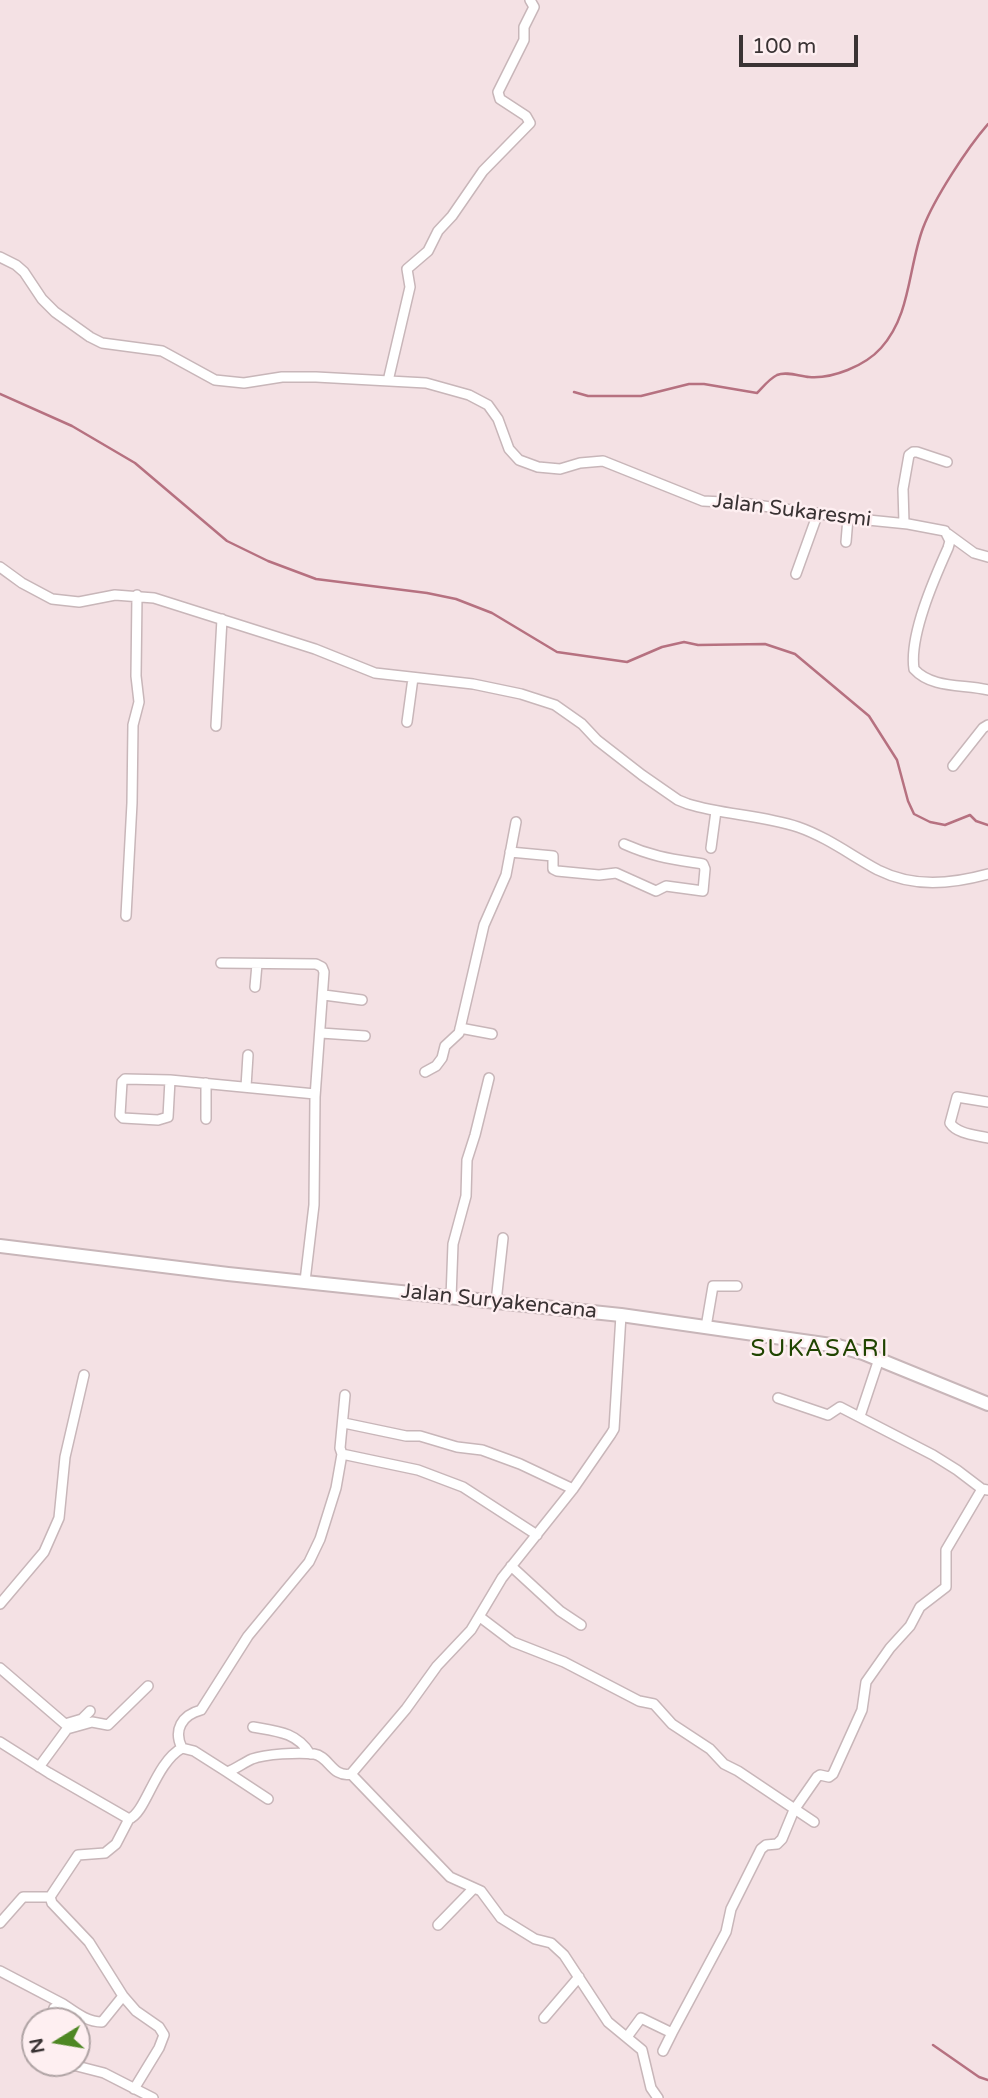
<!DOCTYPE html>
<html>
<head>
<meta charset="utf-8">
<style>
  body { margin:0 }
  #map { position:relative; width:988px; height:2098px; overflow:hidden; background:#f4e1e4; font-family:"Varela Round",sans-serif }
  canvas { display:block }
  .north { position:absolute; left:21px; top:2007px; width:70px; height:70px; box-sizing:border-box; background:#feeff1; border:2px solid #b0a4a5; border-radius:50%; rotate:259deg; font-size:19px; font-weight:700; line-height:28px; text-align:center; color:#3a3334 }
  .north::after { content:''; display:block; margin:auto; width:24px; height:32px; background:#4e8723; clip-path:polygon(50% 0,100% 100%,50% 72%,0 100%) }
  .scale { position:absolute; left:739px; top:35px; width:119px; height:32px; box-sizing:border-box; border:4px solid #3a3334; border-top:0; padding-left:9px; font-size:21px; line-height:24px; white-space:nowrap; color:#3a3334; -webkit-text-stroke:5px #feeff1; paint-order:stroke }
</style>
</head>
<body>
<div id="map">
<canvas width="988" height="2098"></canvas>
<div class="north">N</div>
<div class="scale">100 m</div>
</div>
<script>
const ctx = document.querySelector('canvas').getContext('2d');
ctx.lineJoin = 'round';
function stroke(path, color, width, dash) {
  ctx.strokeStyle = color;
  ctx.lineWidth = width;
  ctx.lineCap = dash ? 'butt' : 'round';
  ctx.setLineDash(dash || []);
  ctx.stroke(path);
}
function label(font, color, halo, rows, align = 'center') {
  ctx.font = font + ' "Varela Round",sans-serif';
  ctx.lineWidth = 5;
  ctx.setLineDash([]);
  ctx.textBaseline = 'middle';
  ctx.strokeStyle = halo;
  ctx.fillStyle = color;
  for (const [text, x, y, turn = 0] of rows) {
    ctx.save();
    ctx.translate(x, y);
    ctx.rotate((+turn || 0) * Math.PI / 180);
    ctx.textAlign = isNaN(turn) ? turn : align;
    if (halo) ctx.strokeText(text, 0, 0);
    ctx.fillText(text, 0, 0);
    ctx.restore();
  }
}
const stream = new Path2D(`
  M574,392L588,396H641L689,384H704L757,393C763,387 769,379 777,375C786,371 799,376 809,377C832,379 865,366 881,348C911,315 908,268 923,228C934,199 967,148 988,124
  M0,394L72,426L135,463L227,541L268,561L316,579L427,593L456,599L492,613L557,652L627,662L662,647L684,642L698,645L765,644L795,654L869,716L897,760L908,801L914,814L930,822L945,825L970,815L976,821L988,825
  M933,2045L979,2077L988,2080`);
const street = new Path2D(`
  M0,257L16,265L24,272L42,299L55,312L90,337L102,343L162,351L215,380L244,383L282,377H316L426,383L469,395L488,405L498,419L509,449L519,460L538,467L560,469L580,463L603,461L703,501L742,503L848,518L908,524L945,531L950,541L948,548C934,579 909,636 914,669C932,689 964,684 988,690
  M388,381L410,287L407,269L428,251L438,231L452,216L483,171L530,123L526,116L500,99L498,92L524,40V27L534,7L530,0
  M904,523L903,489L909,455L913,452H917L947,462
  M948,534L974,553L988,557
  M846,542L848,518
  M0,567L22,583L52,599L79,602L115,595L154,598L315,649L375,673L473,684L521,694L555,705L582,724L597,740L642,775L678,800L688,804C724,815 762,815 798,827C827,837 852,856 878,870C914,888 951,884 988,874
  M796,574L818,513
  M407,722L413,678
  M216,726L222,619
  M953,766L983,728L988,725
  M711,848L716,811
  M510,852L553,856V869L557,871L599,875L616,873L656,891L666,886L703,891L705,869L703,864C672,859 653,857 624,844
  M126,916L132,803L133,725L139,702L136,676L137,595
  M221,963L316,964L322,967L324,972L315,1097L314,1205L305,1281
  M255,987L257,964
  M324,995L362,1000
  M460,1028L492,1034
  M321,1033L365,1036
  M425,1072L436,1066L442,1058L445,1046L459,1033L484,925L506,875L516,822
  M170,1080L168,1117L158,1120L123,1118L120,1115L122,1082L125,1079L170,1080L315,1094
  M246,1087L248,1055
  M988,1102L957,1097L950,1123C957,1134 976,1135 988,1138
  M206,1119V1083
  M451,1298L453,1244L466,1196L467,1160L475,1135L489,1078
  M496,1302L503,1238
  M706,1327L713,1286H737
  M345,1395L340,1448L342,1454L418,1470L463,1487L537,1535
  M778,1398L828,1415L840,1407L933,1455L957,1470L982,1489
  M860,1416L879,1359
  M344,1423L406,1436H420L457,1447L482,1450L520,1464L573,1489
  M511,1566L560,1611L581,1625
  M0,1604L44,1552L59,1518L65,1457L84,1375
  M480,1617L513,1642L564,1662L639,1701L654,1704L672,1724L710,1749L724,1764L738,1771L814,1822
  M0,1668L65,1724L82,1719L90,1711
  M253,1727C276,1731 297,1732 310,1754
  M0,1742L49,1773L129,1819C146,1813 155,1763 182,1748L194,1751L227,1772C236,1769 243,1763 252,1759C265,1754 299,1752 314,1754C329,1756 332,1778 351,1774L406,1709L437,1666L471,1630L502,1578L573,1489L611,1434L614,1429L621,1315
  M182,1748C173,1730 182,1715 201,1710L248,1636L309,1562L320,1539L336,1488L342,1454
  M39,1767L67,1729L92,1722L108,1725L148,1686
  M227,1772L268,1799
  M351,1774L450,1877L481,1891L501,1918L535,1939L551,1943L564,1955L608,2022L642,2050L651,2088L658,2098
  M50,1897L52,1903L89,1942L123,1996L136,2011L159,2027L164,2035L159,2048L134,2089
  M50,1897L78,1855L105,1853L116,1844L129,1819
  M0,1923L23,1897H50
  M438,1925L474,1888
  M0,1971L63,2004
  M544,2018L579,1977
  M50,2021L54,2008L63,2004C75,2012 87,2022 102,2022L123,1996
  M627,2037L641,2018L672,2033L726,1932L731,1909L761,1849L766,1845L777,1844L782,1839L794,1810L817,1777L820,1775L829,1777L833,1774L862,1710L866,1682L890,1648L910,1626L920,1607L946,1587V1550L982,1489L988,1490
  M35,2047L30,2052L35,2054
  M663,2051L672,2033
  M65,2063L104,2073L153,2098`);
const secondary = new Path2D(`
  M0,1246L228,1274L621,1315L838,1346L863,1353L988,1404`);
const streetNames = [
  ["Jalan Sukaresmi",792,511,7],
  ["Jalan Suryakencana",499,1302,6]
];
const quarterNames = [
  ["SUKASARI",820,1350]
];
stroke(stream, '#b67180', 2.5);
stroke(street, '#c8b6b9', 12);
stroke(secondary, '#c8b6b9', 16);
stroke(street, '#fff', 9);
stroke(secondary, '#fff', 12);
label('21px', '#3a3334', '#feeff1', streetNames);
ctx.letterSpacing = '2px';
label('24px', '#204401', '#feeff1', quarterNames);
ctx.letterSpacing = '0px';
</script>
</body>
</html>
